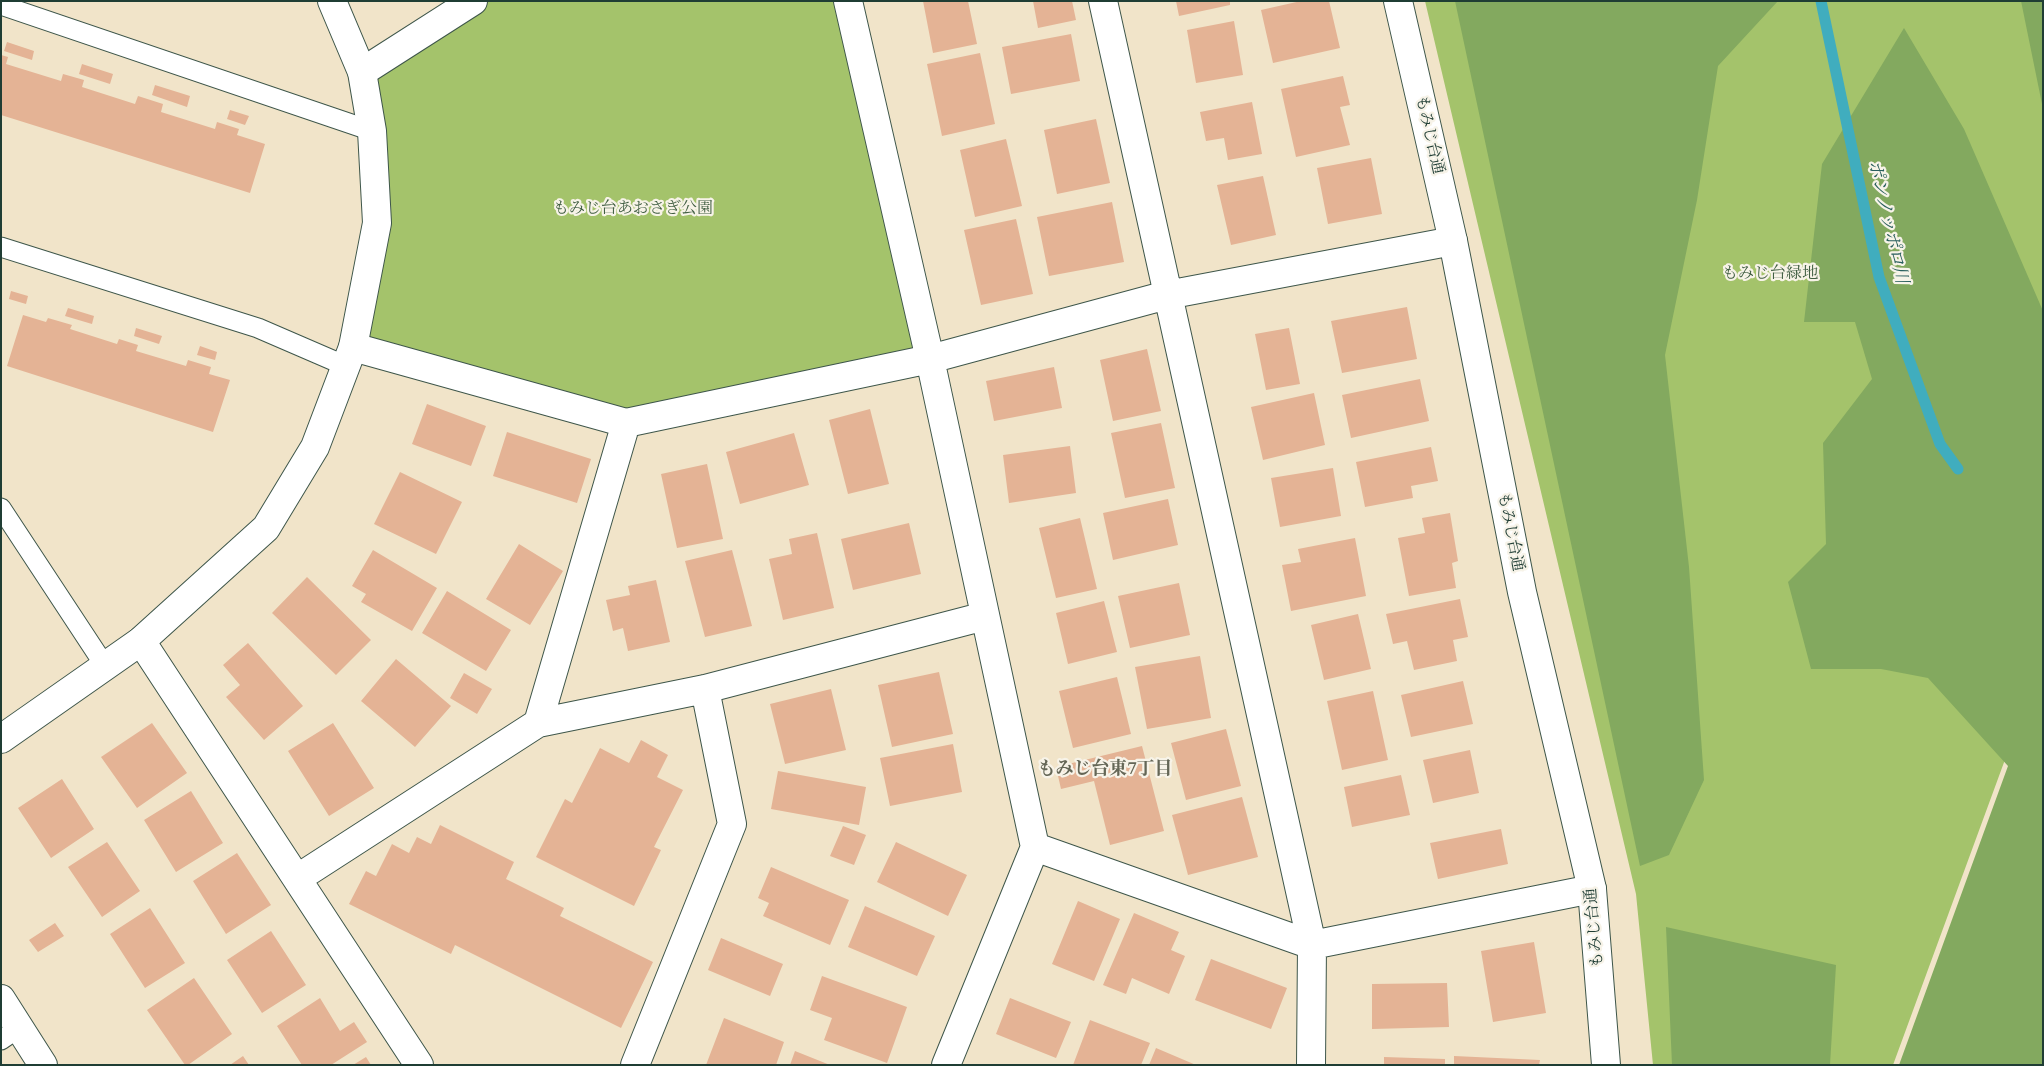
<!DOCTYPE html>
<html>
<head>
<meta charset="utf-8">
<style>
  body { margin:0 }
  #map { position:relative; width:2044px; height:1066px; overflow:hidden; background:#f1e4c9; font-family:Cardo,serif }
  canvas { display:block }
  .frame { position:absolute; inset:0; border:2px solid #1f3d34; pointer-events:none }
</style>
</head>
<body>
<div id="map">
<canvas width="2044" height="1066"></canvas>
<div class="frame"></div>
</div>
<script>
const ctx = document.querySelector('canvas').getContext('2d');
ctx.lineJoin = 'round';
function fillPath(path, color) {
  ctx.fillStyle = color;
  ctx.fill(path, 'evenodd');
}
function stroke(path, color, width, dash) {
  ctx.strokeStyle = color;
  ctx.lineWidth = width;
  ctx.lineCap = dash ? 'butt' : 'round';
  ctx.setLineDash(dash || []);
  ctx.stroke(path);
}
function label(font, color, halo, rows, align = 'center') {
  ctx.font = font + ' Cardo,"Noto Serif JP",serif';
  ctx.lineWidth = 4.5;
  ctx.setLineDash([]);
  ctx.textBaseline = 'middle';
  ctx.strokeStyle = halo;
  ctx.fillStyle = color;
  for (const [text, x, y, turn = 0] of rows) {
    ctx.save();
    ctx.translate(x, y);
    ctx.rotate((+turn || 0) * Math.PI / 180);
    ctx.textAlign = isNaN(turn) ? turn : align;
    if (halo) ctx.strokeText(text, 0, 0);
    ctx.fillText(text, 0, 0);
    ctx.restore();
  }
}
const green = new Path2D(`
  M473,1H848L930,359L626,423L353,347L377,223L362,72Z
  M1425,1H2043V656L1893,1065H1653L1636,894Z`);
const forest = new Path2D(`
  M1455,1H1778L1718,66L1697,200L1665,355L1689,567L1704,780L1669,855L1640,866Z
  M2021,1H2043V105L2042,104Z
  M1904,28L1964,129L2043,311V1065H1899L2008,766L1928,678L1881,669H1811L1788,582L1826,544L1823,443L1872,379L1855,322H1804L1822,164Z
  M1666,927L1836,965L1830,1065H1672Z`);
const stream = new Path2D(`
  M1821,1L1879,277L1940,444L1958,469`);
const building = new Path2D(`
  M923,1H968L977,44L933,53Z
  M1033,1H1072L1076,20L1038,28Z
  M1176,1H1230V5L1179,16Z
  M1301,1H1329L1340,48L1273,63L1261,10Z
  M1234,21L1243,75L1196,83L1187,30Z
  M1071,34L1080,81L1011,94L1002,47Z
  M7,42L34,51L32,60L4,51Z
  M980,53L995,124L942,136L927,64Z
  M1,55L8,57L6,64L61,81L63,74L84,80L82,87L135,104L138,96L163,104L161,112L215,129L217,122L239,129L237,135L265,144L250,193L1,115Z
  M82,64L113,74L110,84L79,74Z
  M1343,76L1350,105L1340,107L1350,145L1296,157L1281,89Z
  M155,85L190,96L187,107L152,95Z
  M1252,102L1262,154L1228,160L1224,138L1206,141L1200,112Z
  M230,110L249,116L245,125L227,119Z
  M1096,119L1110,183L1057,194L1044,130Z
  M1006,139L1022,206L975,217L960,150Z
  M1371,158L1382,214L1328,224L1317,168Z
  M1263,176L1276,235L1231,245L1217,185Z
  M1112,202L1124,262L1049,276L1037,217Z
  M1016,219L1033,294L981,305L964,230Z
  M11,291L28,296L26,304L9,299Z
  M1407,307L1417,359L1342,373L1331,321Z
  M68,308L94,316L92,324L65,316Z
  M23,315L46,322L48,318L72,325L70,329L117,344L119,339L138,345L136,351L186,366L188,360L211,367L209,374L230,380L213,432L7,366Z
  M136,328L162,336L159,344L134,336Z
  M1289,328L1300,384L1266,390L1255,334Z
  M200,346L217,352L215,360L197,355Z
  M1147,349L1161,411L1113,421L1100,360Z
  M1054,367L1062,408L994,421L986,381Z
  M1420,379L1429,421L1351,438L1342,395Z
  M1314,393L1325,445L1263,460L1251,407Z
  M427,404L486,426L471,466L412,444Z
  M870,409L889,484L848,494L829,420Z
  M1161,423L1175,488L1125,498L1111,433Z
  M507,432L591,459L577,503L493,476Z
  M794,433L809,485L740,504L726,452Z
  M1070,446L1076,493L1009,503L1003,455Z
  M1431,447L1438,481L1411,486L1413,498L1365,507L1356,462Z
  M707,464L723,539L677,548L661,474Z
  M1333,468L1341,516L1280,527L1271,478Z
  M400,472L462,502L436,554L374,524Z
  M1168,499L1178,545L1113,560L1103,513Z
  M1450,513L1458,561L1452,563L1456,588L1409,596L1398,538L1425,533L1422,518Z
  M1080,518L1097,589L1056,598L1039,528Z
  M909,523L921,574L853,590L841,539Z
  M817,533L834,608L783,620L769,559L792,554L789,539Z
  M1355,538L1366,596L1291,611L1282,565L1301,562L1298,549Z
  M519,544L563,571L530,625L486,599Z
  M373,550L437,588L412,631L361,602L366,594L352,586Z
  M732,550L752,626L705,637L685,561Z
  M307,577L371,640L336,675L272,613Z
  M656,580L670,642L628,651L623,628L613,631L606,600L630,595L628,586Z
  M1179,583L1190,635L1130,648L1118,596Z
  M447,591L511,630L486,671L422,633Z
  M1460,599L1468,637L1453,640L1457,661L1414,670L1407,641L1393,644L1386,614Z
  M1104,601L1117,652L1068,664L1056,613Z
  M1358,614L1371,669L1324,680L1311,625Z
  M248,643L303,706L264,740L226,697L240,685L223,665Z
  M1200,656L1211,718L1147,729L1135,667Z
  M396,659L451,706L415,747L361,701Z
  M939,672L953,734L892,747L878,685Z
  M464,673L492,689L477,714L450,698Z
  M1117,677L1131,734L1073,748L1059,691Z
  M1463,681L1473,724L1411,737L1401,695Z
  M831,689L846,750L785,764L770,704Z
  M1373,691L1388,760L1342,770L1327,701Z
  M152,723L187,773L137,808L101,757Z
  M333,723L374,788L329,816L288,751Z
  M1226,729L1241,786L1186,800L1171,743Z
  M641,740L668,755L657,777L683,790L654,847L661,850L634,906L536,857L565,799L572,803L600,748L629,763Z
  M953,744L962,792L890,806L880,758Z
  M1142,746L1164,831L1110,845L1094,781L1061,789L1056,767Z
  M1470,750L1479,793L1433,803L1423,760Z
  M778,771L866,787L859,825L771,809Z
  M1401,775L1410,815L1352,827L1344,787Z
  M62,779L94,829L51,858L18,808Z
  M191,791L223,843L176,872L144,820Z
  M1242,797L1258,857L1188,875L1172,815Z
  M440,825L514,862L506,879L564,908L560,916L653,962L621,1028L455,945L451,954L349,904L366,871L376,876L392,844L409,853L417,837L431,844Z
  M843,826L866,835L854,865L830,856Z
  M1501,829L1508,864L1438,879L1430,843Z
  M107,842L140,891L102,917L68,867Z
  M896,842L967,875L948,916L877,882Z
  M237,853L271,905L226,934L193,881Z
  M771,867L849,900L830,945L763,916L769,903L758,898Z
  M1078,901L1120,919L1094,981L1052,964Z
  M865,906L935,936L917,976L848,947Z
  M150,908L185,963L145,988L110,934Z
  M1134,913L1179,932L1171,950L1185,956L1169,994L1132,978L1126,994L1103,985Z
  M55,923L64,936L38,952L29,940Z
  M271,931L306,985L262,1013L227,960Z
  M721,938L783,964L770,996L708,970Z
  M1534,942L1546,1013L1493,1022L1481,951Z
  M1211,959L1287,988L1271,1029L1195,1000Z
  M822,976L907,1007L887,1063L824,1040L832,1018L810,1010Z
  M194,978L232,1034L188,1065H185L147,1010Z
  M1447,983L1449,1027L1372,1029V984Z
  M320,998L340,1031L354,1022L367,1042L331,1065H302L277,1026Z
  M1010,998L1071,1022L1056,1058L996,1034Z
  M724,1018L784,1042L776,1065H706Z
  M1090,1020L1150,1043L1141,1065H1073Z
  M1156,1048L1196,1065H1149Z
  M795,1051L830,1065H790Z
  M243,1056L249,1065H230Z
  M1454,1056L1540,1060L1539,1065H1454Z
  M366,1057L371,1065H353Z
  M1384,1057L1445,1059V1065H1384Z`);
const service = new Path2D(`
  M1,5L372,131
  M1,247L258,328L346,366
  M1,508L105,666
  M1,1040L20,1027`);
const minor = new Path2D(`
  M848,1L930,359L1035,847L946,1065
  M1103,1L1312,945L1311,1065
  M362,72L473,1
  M353,347L626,423L930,359L1167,295L1453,241
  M141,641L419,1065
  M538,723L626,423
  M1035,847L1312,945L1592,889
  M298,878L538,723L705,689L985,616
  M635,1065L732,824L705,689`);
const tertiary = new Path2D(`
  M1398,1L1453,241L1522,592L1592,889L1606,1065
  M1,739L141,641L266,528L315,447L353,347L377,223L372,131L362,72L332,1
  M1,999L43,1065`);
const streetNames = [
  ["もみじ台通",1429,135,77],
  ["もみじ台通",1510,532,79],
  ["もみじ台通",1595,928,-95]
];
const parkNames = [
  ["もみじ台あおさぎ公園",633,209],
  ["もみじ台緑地",1770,274]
];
const waterNames = [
  ["ポンノッポロ川",1887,222,77]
];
const neighbourhoodNames = [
  ["もみじ台東7丁目",1105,770]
];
fillPath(green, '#a4c36b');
fillPath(forest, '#83a95f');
stroke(stream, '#40adbe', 11);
fillPath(building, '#e4b395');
stroke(service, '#3e564a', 21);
stroke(minor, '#3e564a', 30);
stroke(tertiary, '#3e564a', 30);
stroke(service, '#fff', 19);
stroke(minor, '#fff', 28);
stroke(tertiary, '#fff', 28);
label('16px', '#1f3d34', '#f7f3e8', streetNames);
label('16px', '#405e42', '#f7f3e8', parkNames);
label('italic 18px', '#295f5d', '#f7f3e8', waterNames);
label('bold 18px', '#646656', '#f7f3e8', neighbourhoodNames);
</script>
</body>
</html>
